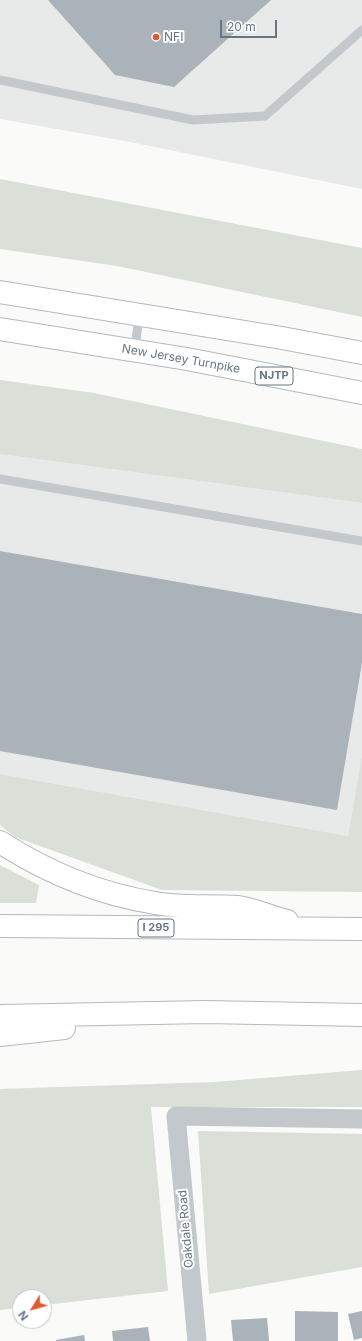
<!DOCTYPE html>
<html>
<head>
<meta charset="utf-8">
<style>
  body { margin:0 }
  #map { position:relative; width:362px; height:1341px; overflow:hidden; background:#fafaf8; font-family:Inter,sans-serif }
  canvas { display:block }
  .north { position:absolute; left:12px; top:1289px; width:40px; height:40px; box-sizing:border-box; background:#fff; border:1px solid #c1c8cd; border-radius:50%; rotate:233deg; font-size:11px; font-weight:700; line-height:16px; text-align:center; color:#657683 }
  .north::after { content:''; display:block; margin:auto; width:14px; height:18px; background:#e4572e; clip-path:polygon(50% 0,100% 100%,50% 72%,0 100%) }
  .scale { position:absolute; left:220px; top:20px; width:57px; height:18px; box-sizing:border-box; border:2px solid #657683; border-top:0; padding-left:5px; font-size:12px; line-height:14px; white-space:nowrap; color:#657683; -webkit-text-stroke:3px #fff; paint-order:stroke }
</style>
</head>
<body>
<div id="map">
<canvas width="362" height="1341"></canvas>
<div class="north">N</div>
<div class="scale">20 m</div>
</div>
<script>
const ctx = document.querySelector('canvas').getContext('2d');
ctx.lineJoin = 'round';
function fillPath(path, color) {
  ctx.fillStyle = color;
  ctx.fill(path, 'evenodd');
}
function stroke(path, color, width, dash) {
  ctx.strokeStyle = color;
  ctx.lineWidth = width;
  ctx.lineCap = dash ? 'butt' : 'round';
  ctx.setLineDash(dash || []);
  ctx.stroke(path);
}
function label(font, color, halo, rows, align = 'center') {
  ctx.font = font + ' Inter,sans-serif';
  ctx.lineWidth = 4;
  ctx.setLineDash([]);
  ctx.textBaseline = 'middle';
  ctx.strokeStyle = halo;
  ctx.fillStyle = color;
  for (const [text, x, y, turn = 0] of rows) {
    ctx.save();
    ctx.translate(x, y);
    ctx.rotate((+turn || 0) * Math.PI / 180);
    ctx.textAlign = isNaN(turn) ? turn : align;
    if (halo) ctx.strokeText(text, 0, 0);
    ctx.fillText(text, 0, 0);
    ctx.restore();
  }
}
const built = new Path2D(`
  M0,0H362V189L130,142L0,119Z
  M0,454L362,503V754L348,836L0,774Z`);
const green = new Path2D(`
  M0,179L362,248V317L117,266L0,249Z
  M0,380L94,393L362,449V503L0,454Z
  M362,754V892L162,890L15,837L0,825V774L348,836Z
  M0,865L39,885L36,903H0Z
  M362,1070V1107H151L168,1291L44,1305V1297H20V1308L0,1310V1089L214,1082Z
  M198,1131L362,1134V1267L209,1294Z`);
const building = new Path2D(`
  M48,0H271L174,87L115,75Z
  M0,551L362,614V663L337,810L0,751Z
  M295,1311L338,1312V1341H295Z
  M362,1311V1338L354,1340L348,1314Z
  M267,1318L269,1341H233L231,1320Z
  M148,1327L150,1341H113L112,1331Z
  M84,1335L85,1341H56V1340Z`);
const service = new Path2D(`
  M0,80L193,120L265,116L362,30
  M135,351L139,314
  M0,479L362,541`);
const minor = new Path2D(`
  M197,1341L176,1116L362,1119`);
const motorway = new Path2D(`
  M0,292L282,338L362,353
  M0,329L187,359L362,393
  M0,842C48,873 99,894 155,903C182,908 210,905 237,907C253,909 271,917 287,921
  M0,926L362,929
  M0,1016L206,1012L362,1015
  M0,1035L64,1028`);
const markers = [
  [156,37,4,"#e4572e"]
];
const shields = [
  [274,376,38],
  [156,928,36]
];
const shieldNames = [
  ["NJTP",274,376],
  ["I 295",156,928]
];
const poiNames = [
  ["NFI",164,37]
];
const streetNames = [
  ["New Jersey Turnpike",181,359,10],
  ["Oakdale Road",186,1229,-95]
];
fillPath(built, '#e8e9e9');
fillPath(green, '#dadfd7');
fillPath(building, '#aab3b9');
stroke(motorway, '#b4b9bd', 24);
stroke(service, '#c3c8cc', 9);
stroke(minor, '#c3c8cc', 19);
stroke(motorway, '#fff', 22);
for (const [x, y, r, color] of markers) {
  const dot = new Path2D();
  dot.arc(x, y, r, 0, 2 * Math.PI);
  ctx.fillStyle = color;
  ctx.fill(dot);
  stroke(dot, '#fff', 1.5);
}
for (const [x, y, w] of shields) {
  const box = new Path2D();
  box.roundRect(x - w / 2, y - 9, w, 18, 3);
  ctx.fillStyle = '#fff';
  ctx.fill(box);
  stroke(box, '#657683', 1);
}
label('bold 11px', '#657683', null, shieldNames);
label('12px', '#657683', '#fff', poiNames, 'left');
label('12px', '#657683', '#fff', streetNames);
</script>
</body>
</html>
